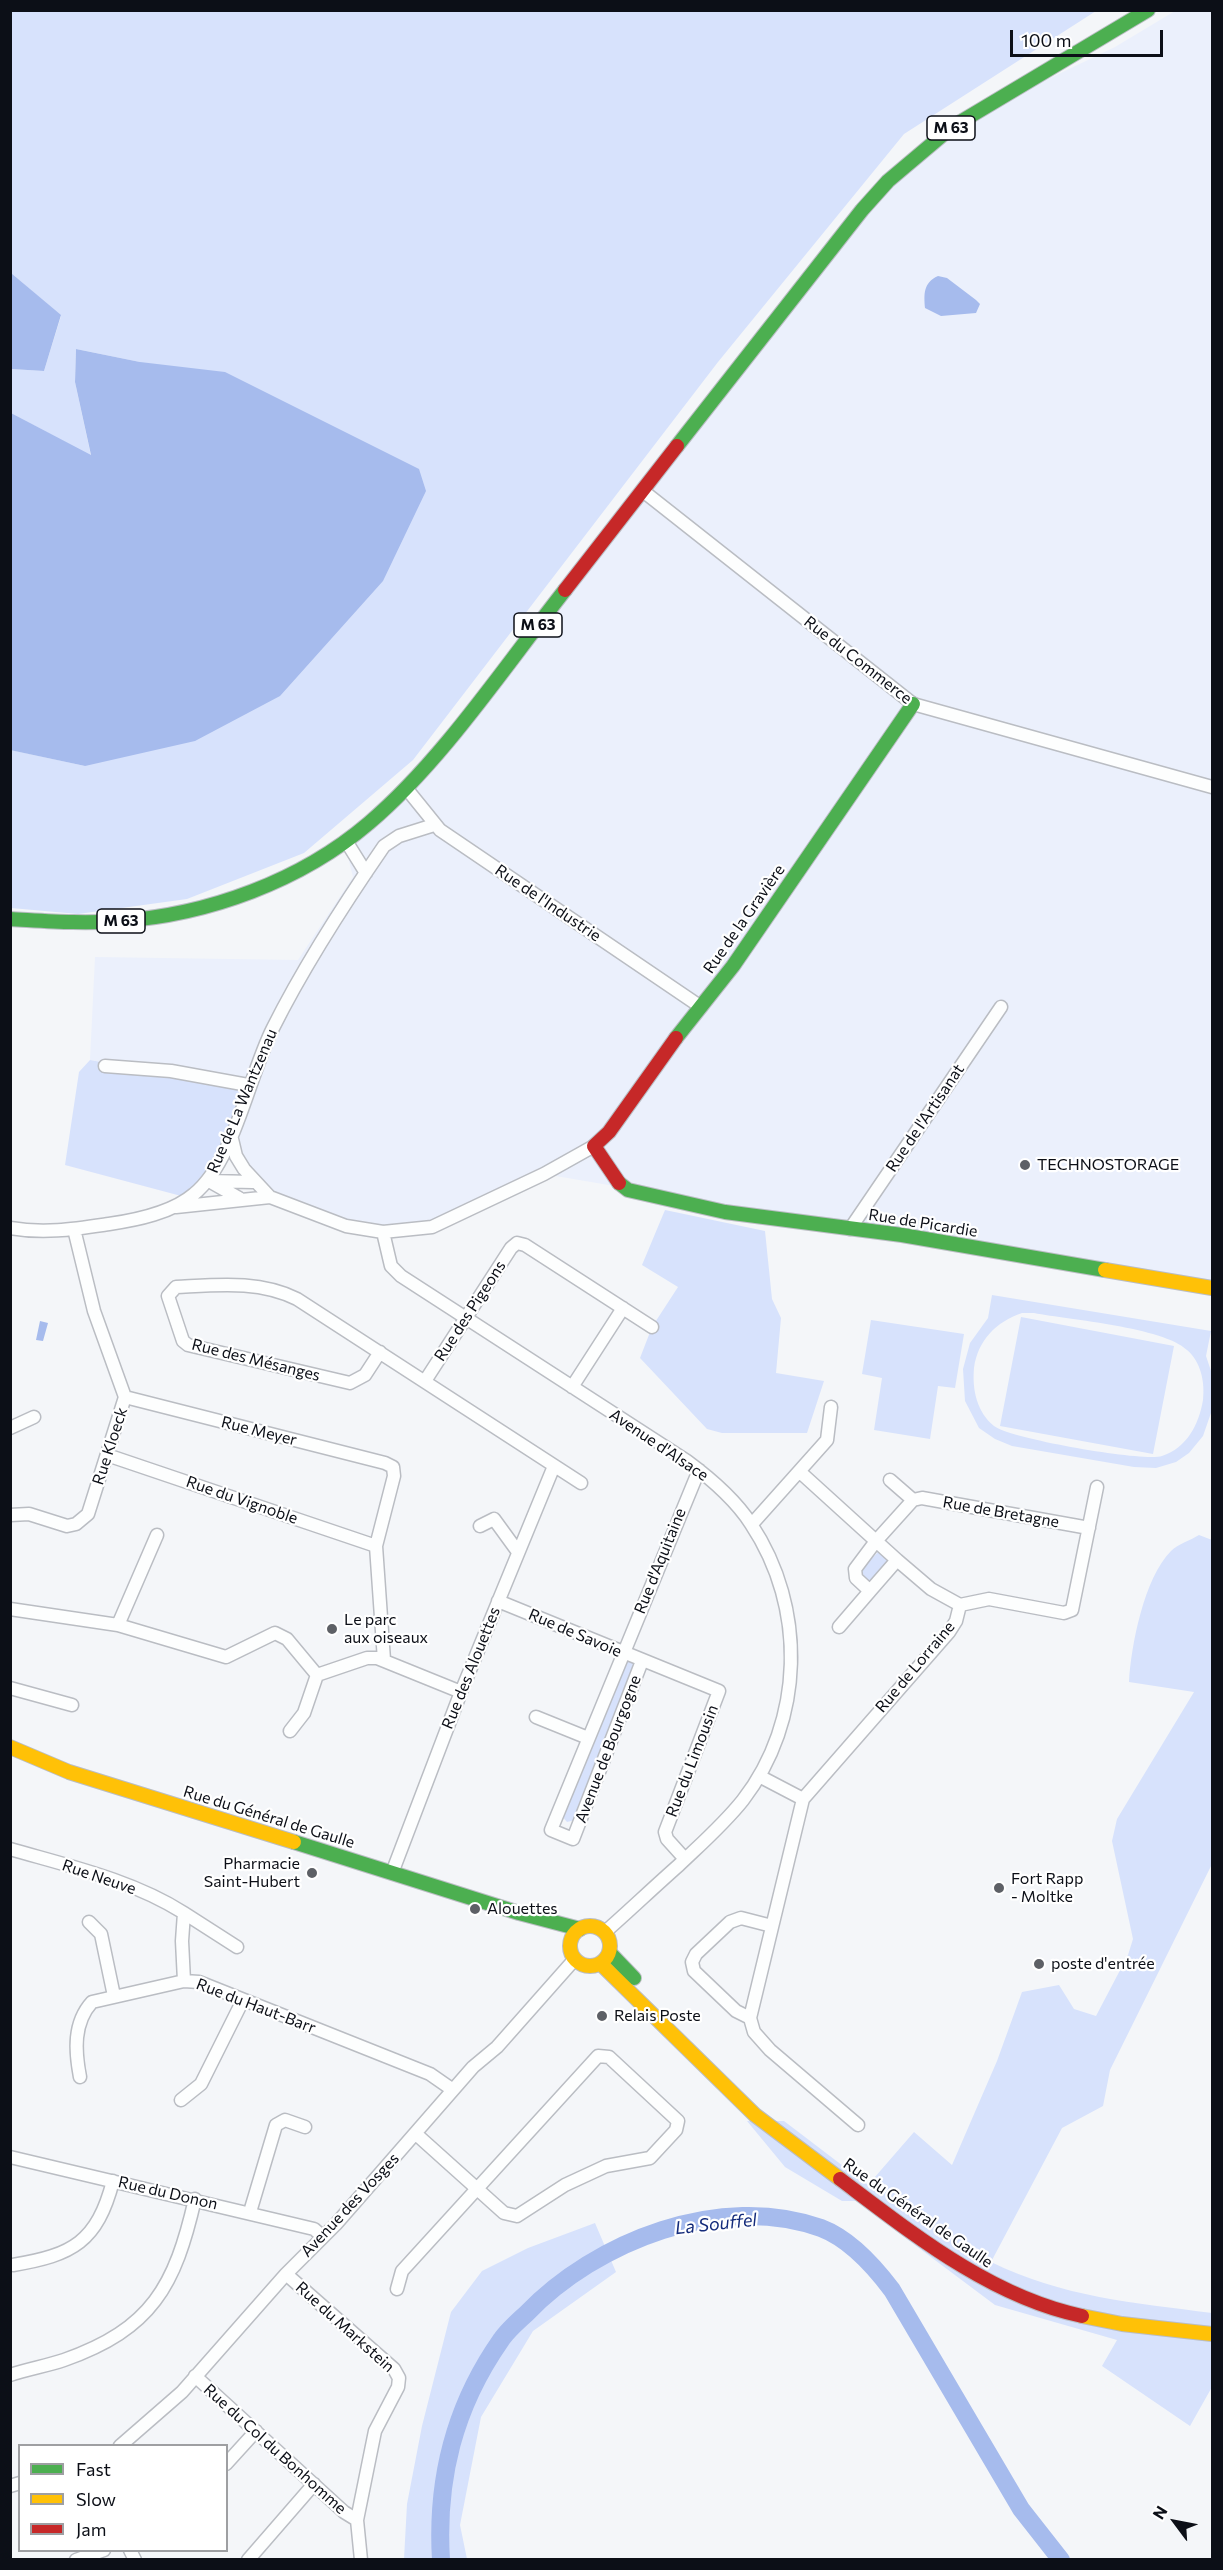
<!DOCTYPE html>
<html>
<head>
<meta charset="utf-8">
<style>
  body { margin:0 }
  #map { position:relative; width:1223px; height:2570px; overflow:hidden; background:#f4f6f9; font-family:Commissioner,sans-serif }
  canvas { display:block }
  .frame { position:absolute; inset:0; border:12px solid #0c0f17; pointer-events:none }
  .legend { position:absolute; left:18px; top:2444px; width:210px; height:108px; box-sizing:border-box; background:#fff; border:2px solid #9e9fa2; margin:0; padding:8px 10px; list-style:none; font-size:18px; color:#0c0f17 }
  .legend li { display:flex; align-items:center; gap:12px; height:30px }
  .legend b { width:30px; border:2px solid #9e9fa2 }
  .north { position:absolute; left:1145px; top:2492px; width:60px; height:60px; -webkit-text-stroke:4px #fff; paint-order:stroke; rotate:302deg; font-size:16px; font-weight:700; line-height:24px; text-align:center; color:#0c0f17 }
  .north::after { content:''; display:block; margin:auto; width:21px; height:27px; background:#0c0f17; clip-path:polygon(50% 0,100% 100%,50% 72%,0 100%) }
  .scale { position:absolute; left:1010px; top:30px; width:153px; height:27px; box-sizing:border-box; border:3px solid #0c0f17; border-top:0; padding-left:8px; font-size:18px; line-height:21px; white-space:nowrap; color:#0c0f17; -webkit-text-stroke:4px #fff; paint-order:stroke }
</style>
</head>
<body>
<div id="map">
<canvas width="1223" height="2570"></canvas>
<div class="frame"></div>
<ul class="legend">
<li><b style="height:8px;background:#4caf50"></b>Fast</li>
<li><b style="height:8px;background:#ffc107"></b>Slow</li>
<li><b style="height:8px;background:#c62828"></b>Jam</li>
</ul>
<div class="north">N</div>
<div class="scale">100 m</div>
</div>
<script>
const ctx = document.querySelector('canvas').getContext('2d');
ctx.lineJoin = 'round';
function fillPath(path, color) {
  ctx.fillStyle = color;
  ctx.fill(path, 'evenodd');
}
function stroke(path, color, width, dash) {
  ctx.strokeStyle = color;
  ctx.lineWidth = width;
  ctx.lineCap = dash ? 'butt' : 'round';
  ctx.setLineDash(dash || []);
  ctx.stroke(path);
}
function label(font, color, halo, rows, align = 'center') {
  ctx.font = font + ' Commissioner,sans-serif';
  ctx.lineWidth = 4.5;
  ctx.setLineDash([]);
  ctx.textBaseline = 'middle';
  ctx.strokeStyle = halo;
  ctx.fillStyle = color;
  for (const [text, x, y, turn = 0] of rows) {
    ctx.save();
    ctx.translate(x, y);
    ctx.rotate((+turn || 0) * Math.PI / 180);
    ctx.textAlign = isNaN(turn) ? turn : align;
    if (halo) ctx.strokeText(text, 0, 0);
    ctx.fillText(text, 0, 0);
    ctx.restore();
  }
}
const built = new Path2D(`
  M1175,11H1212V1288L544,1174L432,1227L383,1232L270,1197L229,1135L241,1087L90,1060L95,957L298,960L353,877L345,845L377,820L890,183L992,106L1115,47Z`);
const green = new Path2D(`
  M11,11H1096L904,134L718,362L413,760L304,853L187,899L78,914L11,908V750L85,766L140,362L76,349L75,382L91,456L11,413L10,369L44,371L61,316L11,273Z
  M90,1060L241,1087L229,1135L208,1171L185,1197L65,1165L79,1072Z
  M665,1210L765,1231L772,1299L781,1318L776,1373L824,1381L807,1433H722L707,1429L640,1358L652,1327L678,1287L642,1265Z
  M992,1295L1211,1331L1206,1356L1212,1374V1410L1203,1436L1189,1453L1176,1462L1156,1468L1134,1467L1012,1446L995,1439L979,1428L965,1401L963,1369L970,1343L988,1318ZM1022,1313H1034C1070,1320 1163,1327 1187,1350C1201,1362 1205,1382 1203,1400C1199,1424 1187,1448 1162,1456C1143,1462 1011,1439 994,1426C977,1412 972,1390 974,1368C978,1340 996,1322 1022,1313Z
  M1021,1317L1174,1346L1153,1454L1000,1426Z
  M871,1320L964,1334L955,1388L938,1386L930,1439L874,1430L882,1378L862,1374Z
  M1199,1535L1212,1540V1864L1110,2070L1103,2106L1062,2128L991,2262C1062,2297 1135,2303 1212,2313V2387L1190,2426L1102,2366L1117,2340L995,2305L856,2201H842L785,2167L747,2121H784L868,2185L914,2132L952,2165L997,2061L1022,1992L1059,1985L1074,2009L1096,2016L1128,1955L1133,1939L1112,1841L1117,1819L1194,1692L1129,1682C1131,1646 1144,1578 1171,1551C1178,1544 1191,1540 1199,1535Z
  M878,1552H882L888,1563L873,1580H866L861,1570Z
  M626,1661L635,1663L575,1820L567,1822L561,1815Z
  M595,2223L616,2272L533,2331L481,2417L460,2525L467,2559H404L407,2504L422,2426L451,2312L482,2271L528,2248Z`);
const water = new Path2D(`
  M11,273L61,315L44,371L11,369Z
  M938,276L947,278L976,300L980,304L976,313L941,316L925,308C924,294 923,283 938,276Z
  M76,349L140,362L225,372L419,469L426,491L383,581L280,696L195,741L85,766L10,750L11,413L91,455L75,382Z
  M40,1321L48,1323L43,1341L36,1340Z`);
const river = new Path2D(`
  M441,2560C436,2479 454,2407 501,2340C507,2331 517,2322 526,2314C596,2241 721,2192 821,2228C850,2239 874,2266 892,2290L1021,2509L1061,2560`);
const street = new Path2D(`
  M643,491L913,704L1212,787
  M406,788L440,830L701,1007
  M346,841L366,873
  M105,1066L171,1071L248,1085
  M231,1135L236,1156L244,1169L270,1197L346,1226L383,1232L432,1227L544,1174L594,1146
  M239,1198L209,1181L253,1182
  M176,1207L270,1197
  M10,1228C45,1234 75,1229 109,1224C137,1220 172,1213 194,1194C234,1162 249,1075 273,1028C305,964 344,904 384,846L399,836L434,825
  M850,1229L1001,1007
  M383,1232L391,1266L401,1276L687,1461C710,1478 735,1499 751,1524C807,1608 804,1721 743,1800C724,1824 701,1844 679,1865C654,1887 630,1910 605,1932
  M380,1352L365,1375L350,1383L188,1345L183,1341L168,1296L176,1287C217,1285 259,1280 297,1299L581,1483
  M425,1381L511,1248L517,1243L525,1245L652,1327
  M572,1387L623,1308
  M125,1397L385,1463L393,1467L394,1476L376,1546L384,1660
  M10,1428L34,1417
  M107,1455L376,1546
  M800,1472L876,1541L913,1500L922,1498L1089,1528
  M890,1480L913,1500
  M10,1515L29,1514L67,1526L76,1524L88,1514L125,1397L94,1311L74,1229
  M752,1524L827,1440L831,1407
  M480,1526L494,1519L518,1552
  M876,1541L897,1560L870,1591L856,1578L855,1569Z
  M897,1560L931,1589L960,1605
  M498,1601L719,1691L665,1832L667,1839L685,1859
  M10,1609L118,1625L226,1657L275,1633L287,1639L317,1675L367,1658H377L461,1692
  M118,1625L157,1535
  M839,1627L870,1591
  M642,1661L573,1839L551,1830L699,1470
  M10,1688L72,1705
  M536,1717L588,1738
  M290,1731L304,1713L317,1675
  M759,1776L803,1799
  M10,1849C69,1866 132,1880 184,1913L182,1941L184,1981
  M392,1873L461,1692L554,1466
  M184,1913L237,1947
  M89,1922L101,1934L114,1996
  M750,2018L736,2011L694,1971L692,1962L696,1954L730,1922L741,1918L772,1926
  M80,2077C75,2051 73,2023 92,2002L184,1981L199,1982L430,2074L453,2090
  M181,2100L201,2084L243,2000
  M858,2125L770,2050L754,2032L750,2018L803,1799L949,1632L956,1621L960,1605L989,1599L1064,1613L1072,1610L1097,1487
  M10,2157L314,2229L322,2236
  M250,2212L276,2125L285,2120L305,2127
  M13,2265C73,2255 97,2242 113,2181
  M286,2274L394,2369L399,2378L398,2387L375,2431L357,2520L361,2560
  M397,2289L402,2271L598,2056L609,2057L678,2121L676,2130L650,2158L606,2166L565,2185L517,2216L504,2213L416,2134
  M10,2375C28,2369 46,2366 64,2360C152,2329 175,2286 195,2199
  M195,2376L344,2512L357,2520
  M120,2446L182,2392L286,2274L336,2224L473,2067L497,2047L574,1960
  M226,2464L256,2431
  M10,2486L20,2483
  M130,2550L135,2560
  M76,2560L104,2550
  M248,2560L314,2484`);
const fast = new Path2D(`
  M677,446L862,210L888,181L952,127L1148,10
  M10,919C47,921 82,924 119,921C208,915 301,881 369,823C442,761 505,666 565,590
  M676,1038L733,966L913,704
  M619,1183L628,1190L725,1212L902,1235L1105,1270
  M294,1842L519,1913L580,1929
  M610,1953L634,1978`);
const slow = new Path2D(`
  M1105,1270L1212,1288
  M10,1747L69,1772L294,1842
  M570 1946a20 20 0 1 1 40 0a20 20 0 1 1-40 0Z
  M601,1964L755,2115L840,2179
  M1082,2316L1122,2324L1212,2334`);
const jam = new Path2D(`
  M565,590L677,446
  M619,1183L594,1146L609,1132L676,1038
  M840,2179C913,2234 991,2297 1082,2316`);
const markers = [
  [1025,1165,6,"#5d6066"],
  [332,1629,6,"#5d6066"],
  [312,1873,6,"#5d6066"],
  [999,1888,6,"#5d6066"],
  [475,1909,6,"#5d6066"],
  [1039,1964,6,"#5d6066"],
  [602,2016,6,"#5d6066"]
];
const shields = [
  [951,128,48],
  [538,625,48],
  [121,921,48]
];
const shieldNames = [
  ["M 63",951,128],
  ["M 63",538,625],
  ["M 63",121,921]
];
const streetNames = [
  ["Rue du Commerce",858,660,38],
  ["Rue de l'Industrie",548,903,34],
  ["Rue de la Gravière",744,919,-55],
  ["Rue de La Wantzenau",242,1101,-67],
  ["Rue de l'Artisanat",925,1118,-56],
  ["Rue de Picardie",923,1223,9],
  ["Rue des Pigeons",470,1311,-57],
  ["Rue des Mésanges",256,1360,14],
  ["Rue Meyer",259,1431,14],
  ["Avenue d'Alsace",659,1445,34],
  ["Rue Kloeck",110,1446,-72],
  ["Rue du Vignoble",242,1500,19],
  ["Rue de Bretagne",1001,1512,10],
  ["Rue d'Aquitaine",660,1561,-68],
  ["Rue de Savoie",575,1633,23],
  ["Rue de Lorraine",915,1667,-50],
  ["Rue des Alouettes",471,1668,-68],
  ["Avenue de Bourgogne",608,1749,-69],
  ["Rue du Limousin",692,1761,-69],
  ["Rue du Général de Gaulle",269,1817,17],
  ["Rue Neuve",99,1877,19],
  ["Rue du Haut-Barr",256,2006,21],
  ["Rue du Donon",168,2193,13],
  ["Avenue des Vosges",350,2205,-47],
  ["Rue du Général de Gaulle",918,2213,35],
  ["Rue du Markstein",345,2327,42],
  ["Rue du Col du Bonhomme",275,2449,42]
];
const poiNames = [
  ["TECHNOSTORAGE",1037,1165],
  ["Le parc",344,1620],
  ["aux oiseaux",344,1638],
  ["Pharmacie",300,1864,"right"],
  ["Saint-Hubert",300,1882,"right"],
  ["Fort Rapp",1011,1879],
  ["- Moltke",1011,1897],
  ["Alouettes",487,1909],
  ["poste d'entrée",1051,1964],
  ["Relais Poste",614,2016]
];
const waterNames = [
  ["La Souffel",716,2224,-6]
];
fillPath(built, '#ebf0fc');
fillPath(green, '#d7e2fc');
fillPath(water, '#a6bbed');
stroke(river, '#a6bbed', 18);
stroke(street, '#babdc3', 15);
stroke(fast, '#babdc3', 16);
stroke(slow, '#babdc3', 16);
stroke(jam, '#babdc3', 16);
stroke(street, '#fdfefe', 12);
stroke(fast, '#4caf50', 14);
stroke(slow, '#ffc107', 14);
stroke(jam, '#c62828', 14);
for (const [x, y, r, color] of markers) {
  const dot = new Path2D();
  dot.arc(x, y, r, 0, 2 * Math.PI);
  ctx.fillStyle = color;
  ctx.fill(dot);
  stroke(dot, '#fff', 2);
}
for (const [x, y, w] of shields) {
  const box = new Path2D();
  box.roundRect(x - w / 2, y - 12, w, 24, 4.5);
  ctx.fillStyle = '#fff';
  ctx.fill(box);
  stroke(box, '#0c0f17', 1.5);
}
label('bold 15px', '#0c0f17', null, shieldNames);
label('16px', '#0c0f17', '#fff', streetNames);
label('16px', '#0c0f17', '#fff', poiNames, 'left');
label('italic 18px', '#142b7b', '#fff', waterNames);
</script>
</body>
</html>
